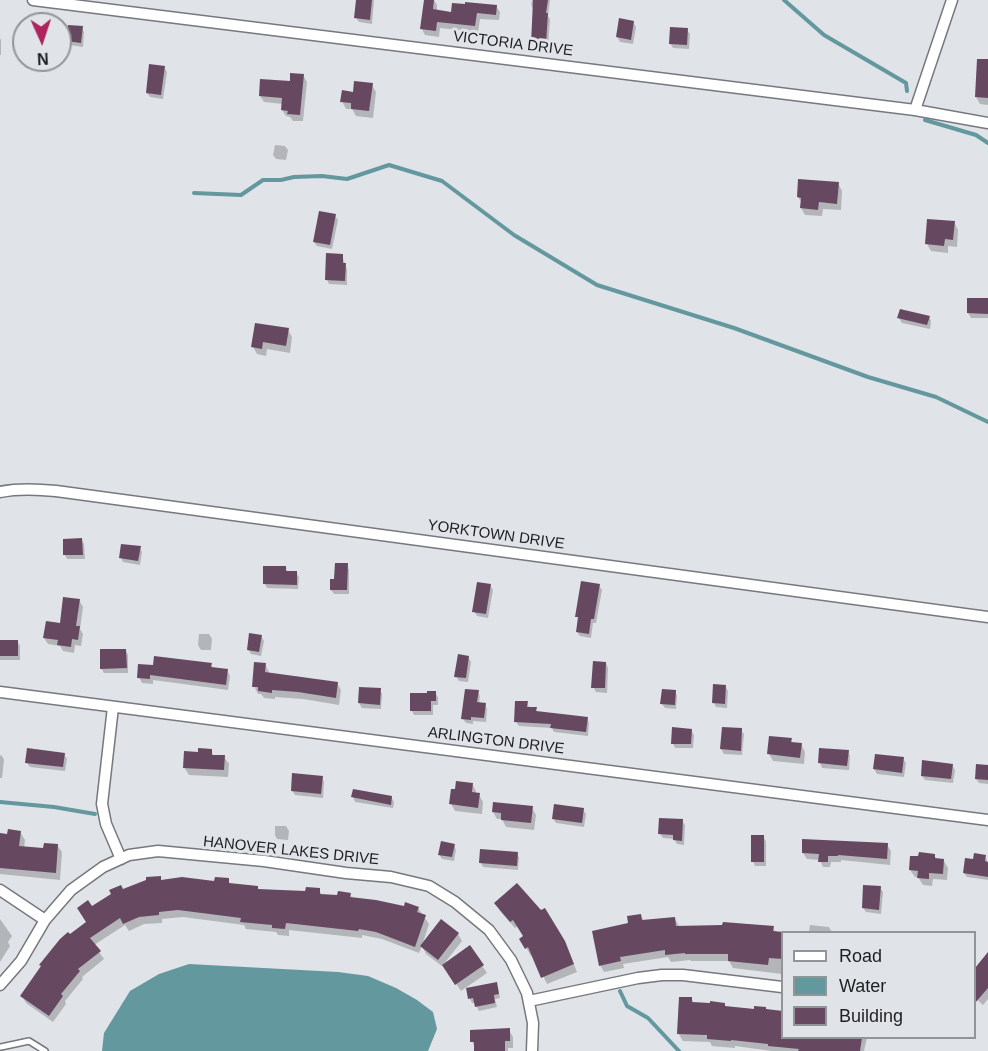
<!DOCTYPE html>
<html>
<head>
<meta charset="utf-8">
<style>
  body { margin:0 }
  #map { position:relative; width:988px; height:1051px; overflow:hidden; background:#e0e3e8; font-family:Helvetica,sans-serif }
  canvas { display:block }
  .legend { position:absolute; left:781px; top:931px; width:195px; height:108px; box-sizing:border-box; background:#e0e3e8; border:2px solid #929598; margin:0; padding:8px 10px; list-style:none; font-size:18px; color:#1e1f21 }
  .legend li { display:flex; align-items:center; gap:12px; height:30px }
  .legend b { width:30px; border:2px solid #929598 }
  .north { position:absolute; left:12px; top:12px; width:60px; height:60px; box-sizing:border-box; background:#e0e3e8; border:2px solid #929598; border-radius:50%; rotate:177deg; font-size:16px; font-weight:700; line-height:24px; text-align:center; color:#1e1f21 }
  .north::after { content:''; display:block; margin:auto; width:21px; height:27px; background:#af235e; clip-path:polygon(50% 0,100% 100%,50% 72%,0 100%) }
</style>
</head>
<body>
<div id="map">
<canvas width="988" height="1051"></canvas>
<ul class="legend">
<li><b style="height:8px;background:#fff"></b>Road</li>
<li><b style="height:16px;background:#63989e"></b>Water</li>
<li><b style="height:16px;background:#674861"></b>Building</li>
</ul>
<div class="north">N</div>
</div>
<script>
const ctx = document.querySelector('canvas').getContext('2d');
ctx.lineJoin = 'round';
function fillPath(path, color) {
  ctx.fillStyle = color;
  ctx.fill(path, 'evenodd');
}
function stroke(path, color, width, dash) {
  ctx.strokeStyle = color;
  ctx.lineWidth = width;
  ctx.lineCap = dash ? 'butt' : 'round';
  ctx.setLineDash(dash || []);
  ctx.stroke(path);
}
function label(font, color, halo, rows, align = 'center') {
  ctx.font = font + ' Helvetica,sans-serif';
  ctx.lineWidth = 6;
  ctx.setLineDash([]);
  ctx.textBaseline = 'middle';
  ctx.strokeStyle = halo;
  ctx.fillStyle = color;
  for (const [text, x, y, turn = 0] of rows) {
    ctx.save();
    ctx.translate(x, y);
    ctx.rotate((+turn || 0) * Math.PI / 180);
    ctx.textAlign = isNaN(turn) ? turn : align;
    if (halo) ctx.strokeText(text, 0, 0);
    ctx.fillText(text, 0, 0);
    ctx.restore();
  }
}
const water = new Path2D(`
  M189,964L338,972L368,976L396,988L417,1000L433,1012L437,1029L428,1051H102L104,1033L130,991L159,974Z`);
const shadow = new Path2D(`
  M358,0H374L372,24L359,22L356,18Z
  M426,0H434L437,5V11L453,13L496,6L500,12L499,20L480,19L478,32L440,28L439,37L425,35L422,29Z
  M532,0H550L548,16L550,19L548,48H536L533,43L534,10L531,5Z
  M633,22L636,27L633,44L620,42L617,37Z
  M82,28L84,32L83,47L70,45L68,41Z
  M687,30L690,34L689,49L673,48L670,43Z
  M0,38L1,40V55H0Z
  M24,58V60H42L41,66L35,65L34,69L26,68L23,64Z
  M988,61V105L980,104L976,97Z
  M164,67L167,72L163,99L150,97L147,93Z
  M303,75L307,82L303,121H293L290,117L286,116L282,110L283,104L264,102L260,96L291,83Z
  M372,85L376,92L373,118L356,116L352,109H346L342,101Z
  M275,145L285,146L288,150L286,160L276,159L273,155Z
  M838,183L842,191L841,210L823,209L822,216L805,215L801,208L802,203L798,197Z
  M335,216L338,220L332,249L317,246L314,242Z
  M954,222L958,230L957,247L948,246V253L931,251L927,244Z
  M342,256L347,269V285L329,284L327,280Z
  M988,300V318H971L968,313Z
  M929,317L931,321L930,329L902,323L899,318Z
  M288,330L292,337L290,353L267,349L266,356L257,354L253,347Z
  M82,540L84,544L85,559H67L65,555Z
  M140,548L142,552L140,565L123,562L121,558Z
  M347,565L349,570V594H334L331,590L336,580Z
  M286,568L288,573H296L299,577L298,589L267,588L265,584Z
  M490,585L493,590L488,618L477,616L474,611Z
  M599,586L602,590L596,623H593L591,638L580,636L577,632L579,621L577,616Z
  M79,600L83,607L80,629L83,634L81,646L75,645L74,653L63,651L60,646L48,644L44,638L61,625Z
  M199,634H209L212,639L211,650H201L198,645Z
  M261,636L264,641L261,656L251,654L248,649Z
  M17,641L20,646V660H0V642Z
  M125,650L128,655V673H104L101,668Z
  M468,657L471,662L468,682L459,681L456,676Z
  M606,663L608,668L607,693L596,692L593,687Z
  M265,664L269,672V674L337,683L341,690L339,705L303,699L275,697V699L264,698L261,694H258L254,686Z
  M211,665L213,668L227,670L230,676L228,690L153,680V684L142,683L139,677L154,666Z
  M725,686L728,691L727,708L716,707L714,703Z
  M380,690L382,694L381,709L362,708L359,703Z
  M675,691L677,696L676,709L665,708L662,704Z
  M478,692L480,696L479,704H485L487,709L486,722L473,721V724L466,723L463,719Z
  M435,693L438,697V705H433V715H414L412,711Z
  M527,703L529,707L536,709L538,713L587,718L589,723L588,736L554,732L552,728L519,726L516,722Z
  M691,730L694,735L693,748H675L673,743Z
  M741,730L744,734L742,755L724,754L721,749Z
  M791,740L793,743L801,744L805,752L804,764L773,761L769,754Z
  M211,751L214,756L224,757L229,764L228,777L189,775L184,767Z
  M848,751L850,756L849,770L822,768L820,763Z
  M64,754L67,759L65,771L30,767L27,763Z
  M0,755L2,756L4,760L2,778H0Z
  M903,759L906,763L904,777L877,774L874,769Z
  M952,765L955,770L953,783L925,780L922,776Z
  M988,766V784L979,783L976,779Z
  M322,778L324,782L323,798L295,795L292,790Z
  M472,784L476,791V794L479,795L483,802L482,814L455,811L451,804L457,791Z
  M353,797H391L394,802L393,808L355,802Z
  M532,808L536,815L534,830L506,827L502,819H497L493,812Z
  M583,810L586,814L584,827L556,823L553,818Z
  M682,821L685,825L684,845L677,844L674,839L663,838L660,834Z
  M275,826H286L289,831L288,840L277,839L275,835Z
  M20,832L25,840L24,848L45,849L57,845L62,852L60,880L0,874V835Z
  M763,837L766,841V866H755L753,861Z
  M804,840L887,845L891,851L890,865L841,860V862H831L830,867H823L820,860L807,859L803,853Z
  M454,845L456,850L454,861L442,859L439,854Z
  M517,853L519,858L518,870L483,867L481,863Z
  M934,855L937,860L944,861L948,868L947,880L933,879L932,886L923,885L918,877H915L910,870Z
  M985,856L988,863V880L967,877L964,873L975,861Z
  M160,878L162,881L215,883L228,880L231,885L258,888L259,890L307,893L319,890L322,895L338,897L350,894L353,899L405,908H418L429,924L422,946L458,934L462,941L443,965L470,947L487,973L461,991L443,965L442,966L426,954L422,946L419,953L382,939L362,935V938L289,930V936L278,935L276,932L246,929L244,925L183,917L162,919V923L144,924L129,931L125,925L94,945L104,959L82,977L83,979L65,1001L66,1004L53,1022L26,1003L22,996L70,936L87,922L91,908L123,891Z
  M880,888L883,892L881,914L866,912L863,908Z
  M496,904L568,950L577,972L547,984L533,954L531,956L521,939L525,937L518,926L515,928L500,911Z
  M641,916L644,921L675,919L679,926L773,927L776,933H782V974L733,968L729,961H691L690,960L671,962L668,957L623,964L624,968L604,972L600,965L630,924Z
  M0,919L12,936L8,942L10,946L0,962Z
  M810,925L829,927L832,932H809Z
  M987,956L988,957V999L983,1005L974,997V970Z
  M496,984L498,988L500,998L495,999L497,1007L479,1011L475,1003H472L470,999L468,989Z
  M692,999L694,1004H724L726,1007L766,1010L782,1038H867L864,1051H772L735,1046V1048L712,1046L710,1042L683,1041L678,1033Z
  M509,1030L513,1037V1048H508V1051H475V1048L472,1041Z`);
const stream = new Path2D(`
  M784,0L824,35L906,83L907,91
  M925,120L976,135L988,143
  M194,193L241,195L263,180H281L294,177L322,176L347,179L389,165L442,181L514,235L597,285L734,328L868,377L936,397L988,422
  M0,802L54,807L95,814
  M620,991L627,1006L648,1018L679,1051`);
const building = new Path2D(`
  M356,0H372L370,20L354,18Z
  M424,0H434L433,9L451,12L452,3L465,4V2L497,5L496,15L477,13L475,26L437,22L436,31L420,29Z
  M533,0H548L546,13H548L546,44H531Z
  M619,18L634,21L631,40L616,37Z
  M68,25L83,26L81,43L66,41Z
  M670,27L688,28L687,45L669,44Z
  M977,59H988V98L975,97Z
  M149,64L165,66L161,95L146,93Z
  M290,73L304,74L300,115L287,114L288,111L281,110L282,98L259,96L260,79L290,81Z
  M354,81L373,83L369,111L351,109V103L340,102L342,90L353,92Z
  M798,179L839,182L837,204L819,202L818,210L800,208L801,198L797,197Z
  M319,211L336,214L330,245L313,242Z
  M927,219L955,221L953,240L945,239L944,246L925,244Z
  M326,253L343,254V263H346L345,281L325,280Z
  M967,298H988V314L967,313Z
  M900,309L930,316L927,325L897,318Z
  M255,323L289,328L286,346L263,342L262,349L251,347Z
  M82,538L83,555H63V539Z
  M121,544L141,546L138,561L119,558Z
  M335,563H348L347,590H330V579H334Z
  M263,566H286V571H297V585L263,584Z
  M581,581L600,584L594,619H591L589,634L576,632L578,617H575Z
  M477,582L491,584L486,614L472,612Z
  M63,597L80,599L76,626H80L78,640L72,639L71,647L57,645L58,640L43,638L46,621L60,623Z
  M249,633L262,635L259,652L247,650Z
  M0,640H18V656H0Z
  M100,649H126L127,668L100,669Z
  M458,654L469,656L466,678L454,677Z
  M154,656L212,663L211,667L228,669L226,685L150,675V679L137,678L138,664L153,665Z
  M593,661L606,662L605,688H591Z
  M254,662L266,663L265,672L338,682L336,698L298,692L272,690V693L258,691V687H252Z
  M713,684L726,685L725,704L712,703Z
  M359,687L381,688L380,705L358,703Z
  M465,689L479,690L477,702L486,703L484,718L471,717V720L461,719Z
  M662,689L676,690L675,705L660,704Z
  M427,691H436V701H431V711H410V693H427Z
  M515,701H528L527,707H537L536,711L588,717L586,732L550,728L551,724L514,722Z
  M672,727L692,729L691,744H671Z
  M722,727L742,728L741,751L720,749Z
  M769,736L792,738L791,742L802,743L800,758L767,754Z
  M27,748L65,753L63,767L25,763Z
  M198,748L212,749V755H225L224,770L183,768L184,751L198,752Z
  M819,748L849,750L847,766L818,763Z
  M875,754L904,757L902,773L873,769Z
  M922,760L953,764L951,779L921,776Z
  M976,764L988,765V780L975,779Z
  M292,773L323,776L321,794L291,791Z
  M456,781L473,783L472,792L480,793L478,808L449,804L451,789H455Z
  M353,789L392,796L391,805L351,797Z
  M493,802L533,806L531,823L501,820V813L492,812Z
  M554,804L584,808L582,823L552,819Z
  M659,818L683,819L682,841L673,840V835L658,834Z
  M8,829L21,831L19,846L43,848L44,843L58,844L56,873L0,868V833L7,834Z
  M751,835H764V862H751Z
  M802,839L888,843L887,859L838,855V856H828V862H818L819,854L802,853Z
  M441,841L455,844L452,857L438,855Z
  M480,849L518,852L517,866L479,863Z
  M919,852L935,854V858L944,859L943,874L929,873V879L917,878L918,871L909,870L910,856H918Z
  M974,853L986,855L985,861L988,862V877L963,873L965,858L973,859Z
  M161,876V880L182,877L214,881L215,877L229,878V883L258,886V889L305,891L306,887L320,888V894L337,895L338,891L351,893L350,897L376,900L404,906L405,902L419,907L417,912L426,915L415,947L376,932L359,929L358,931L286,923L285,929L272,928V925L240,922L241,918L178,910L159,912V915L139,917L123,924L120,918L90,938L101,951L78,969L80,971L61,994L63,996L49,1016L20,996L41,966L39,965L60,939L68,932L70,934L86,922L77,908L88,900L92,906L111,894L109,890L121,885L123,889L146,880V877Z
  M517,883L541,910L545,908L565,941L574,964L541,978L528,947L525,949L519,939L523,936L513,920L510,922L494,903Z
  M863,885L881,886L879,910L862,908Z
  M641,914L642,920L675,917L676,926L722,925L723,922L774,926L773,931L783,932V959L769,958L768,965L728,961V954H685V953L665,955V950L620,957L621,961L599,966L592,931L628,923L627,916Z
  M441,919L459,933L438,960L420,946Z
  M470,945L484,965L455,985L442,965Z
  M988,952V988L975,1003V968Z
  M497,982L499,994L494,995L495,1003L475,1007L473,998L468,999L466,988Z
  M679,997H692V1002L710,1003V1001L725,1003V1006L754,1009V1006L766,1007V1009L783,1011V1038H862L860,1051H798L799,1049L768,1046V1044L731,1040V1041L707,1039V1035L677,1034Z
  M510,1028V1041H505V1051H474V1042H470V1030Z`);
const lane = new Path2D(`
  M1,1047L29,1041L45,1051`);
const street = new Path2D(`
  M33,0L915,110L988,123
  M915,110L952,0
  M0,492C19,488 37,489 56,491L988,617
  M0,692L988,820
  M113,707L102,804L106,824L121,859
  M0,890L45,920
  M0,985L21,961L45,920L71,890L103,867L129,855L158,851L264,861L346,873L391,877L429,886L455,902L489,930L511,960L527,993L533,1023L532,1051
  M529,1001L638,978L662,975H683L782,987`);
const streetNames = [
  ["VICTORIA DRIVE",513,44,7],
  ["YORKTOWN DRIVE",496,535,8],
  ["ARLINGTON DRIVE",496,741,7],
  ["HANOVER LAKES DRIVE",291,851,6]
];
fillPath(water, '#63989e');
fillPath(shadow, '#0003');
stroke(stream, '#63989e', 4);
fillPath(building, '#674861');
stroke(lane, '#76787d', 8);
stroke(street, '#76787d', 13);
stroke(lane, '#fff', 5);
stroke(street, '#fff', 10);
label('15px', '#1e1f21', '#e0e3e8', streetNames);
</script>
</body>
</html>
